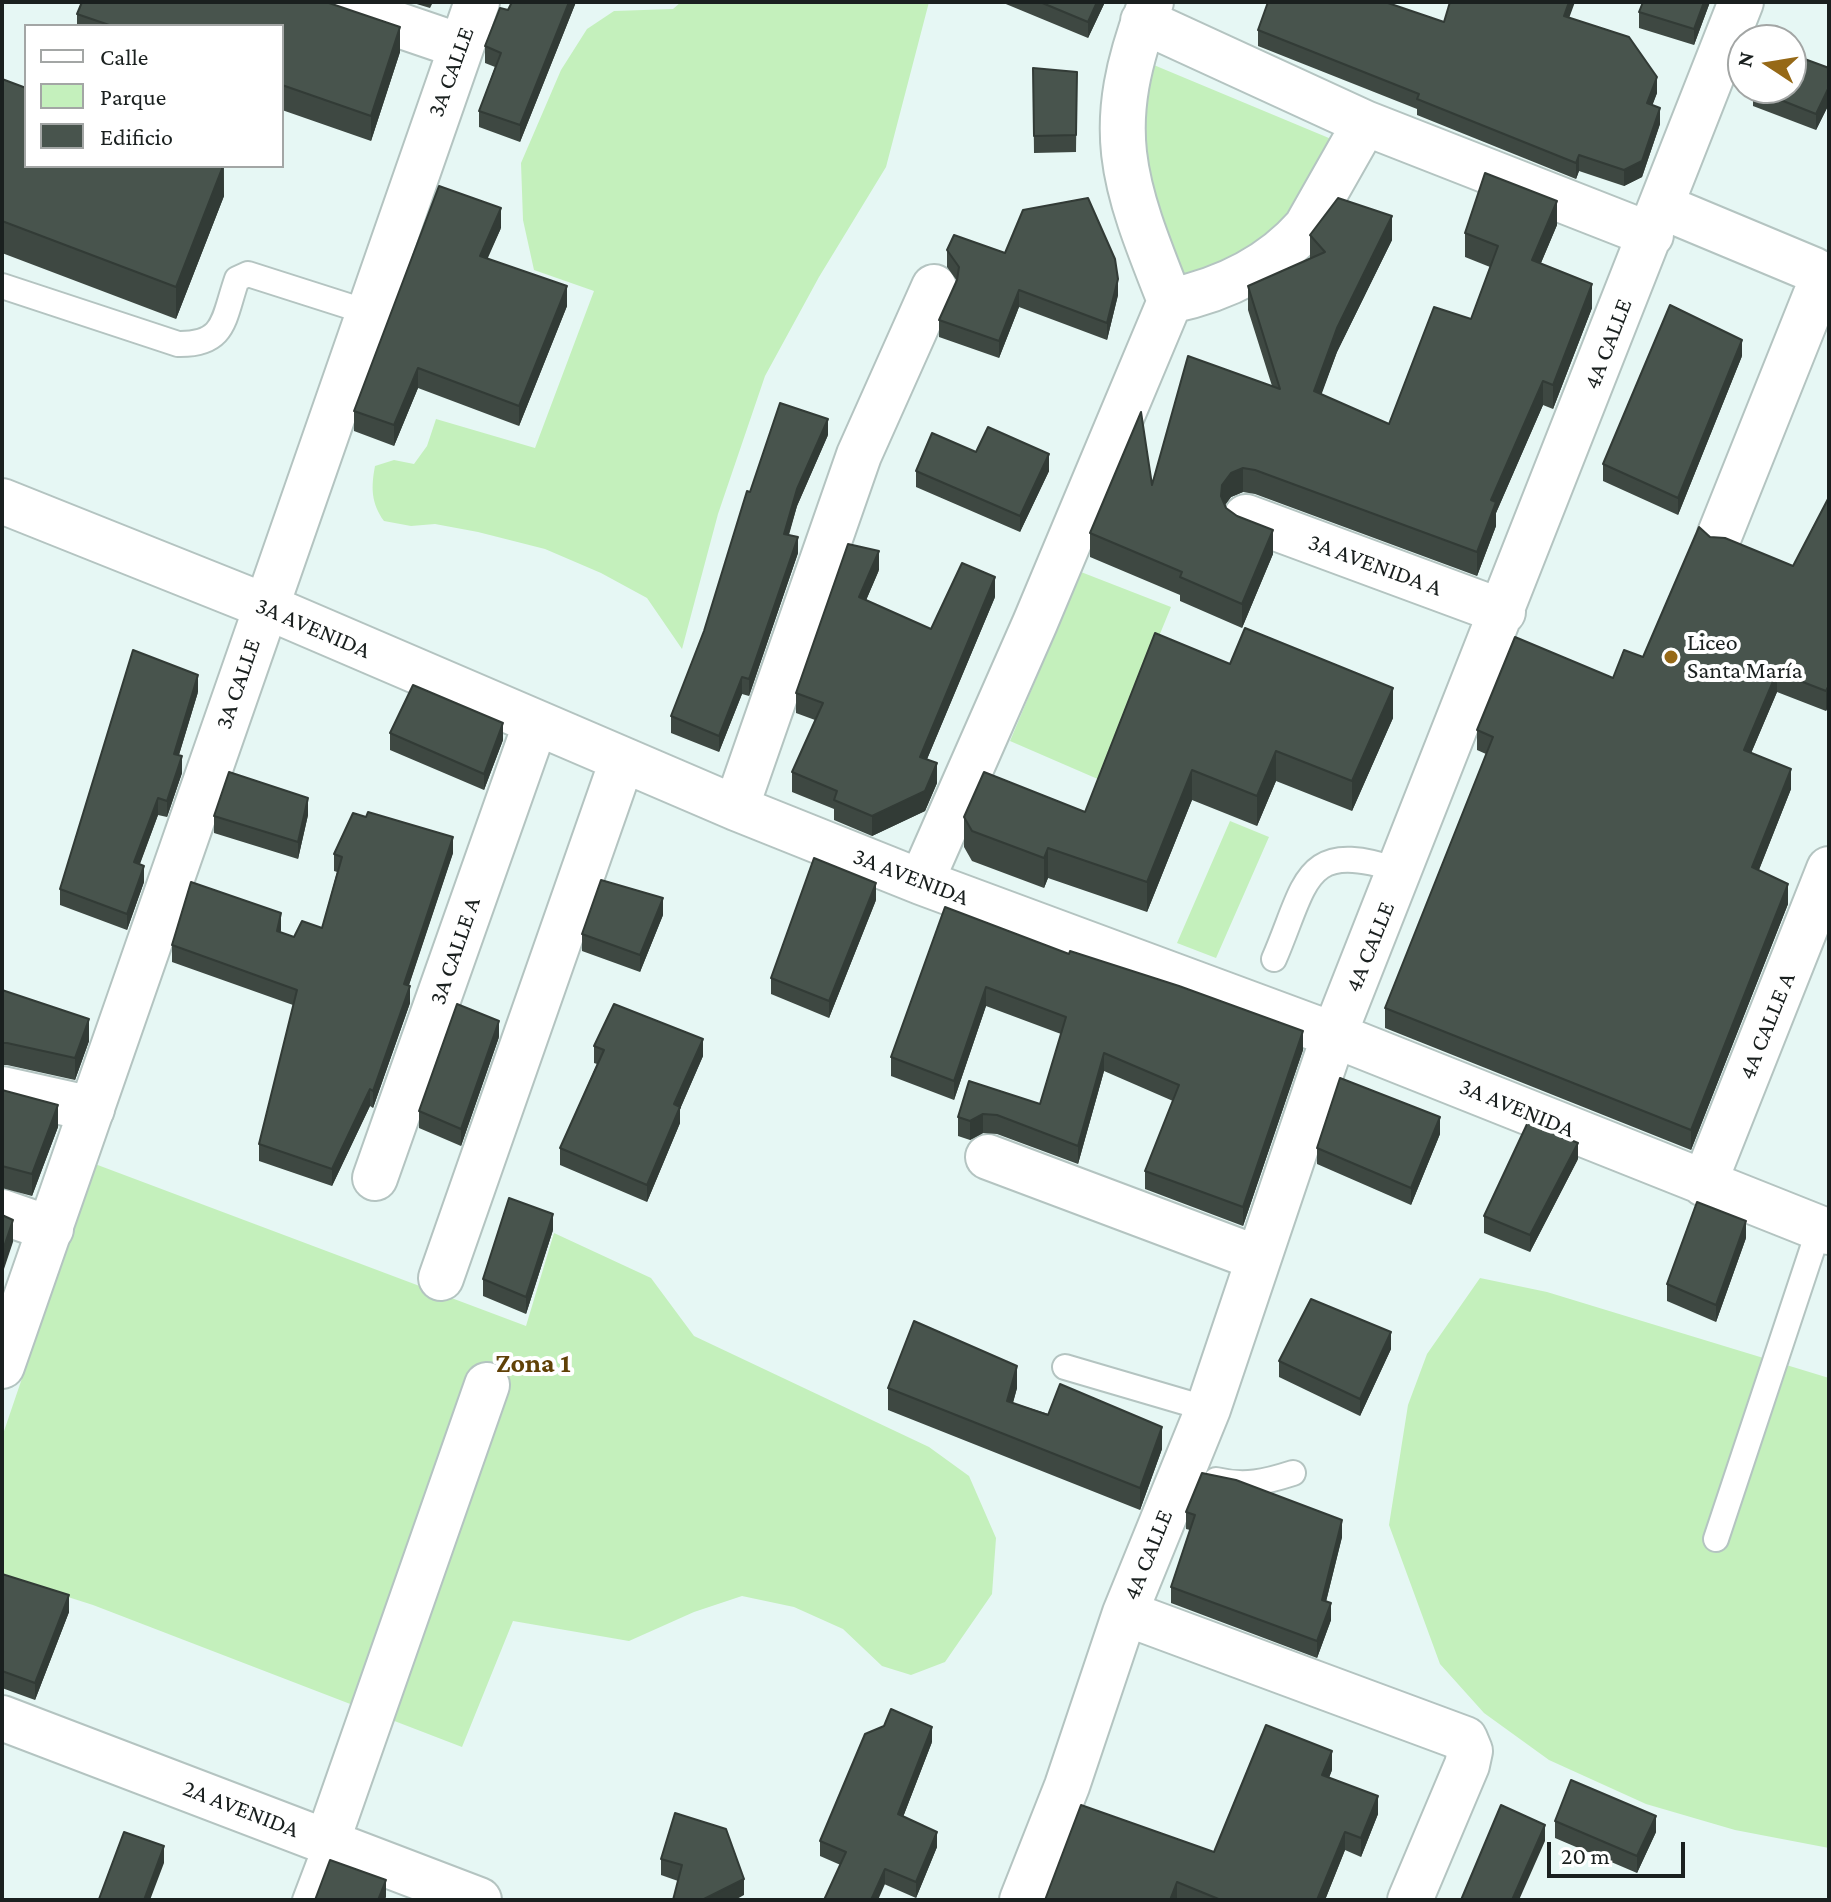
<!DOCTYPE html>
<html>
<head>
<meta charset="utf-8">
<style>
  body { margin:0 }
  #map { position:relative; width:1831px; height:1902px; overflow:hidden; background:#e6f7f4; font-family:"Crimson Pro",serif }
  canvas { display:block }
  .frame { position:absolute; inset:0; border:4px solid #1a201f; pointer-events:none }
  .legend { position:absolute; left:24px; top:24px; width:260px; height:144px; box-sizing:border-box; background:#fff; border:2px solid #a3a6a5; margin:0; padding:10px 14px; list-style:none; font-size:24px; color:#1a201f }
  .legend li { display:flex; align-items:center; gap:16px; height:40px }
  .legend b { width:40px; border:2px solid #a3a6a5 }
  .north { position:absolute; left:1727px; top:24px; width:80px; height:80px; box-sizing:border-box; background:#fff; border:2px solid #a3a6a5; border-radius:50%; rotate:282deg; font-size:22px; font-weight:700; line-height:32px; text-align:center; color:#1a201f }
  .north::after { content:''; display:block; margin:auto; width:28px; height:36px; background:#966917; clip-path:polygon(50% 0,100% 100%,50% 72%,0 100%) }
  .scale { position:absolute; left:1547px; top:1842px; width:138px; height:36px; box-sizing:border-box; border:4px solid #1a201f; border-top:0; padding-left:10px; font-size:24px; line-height:28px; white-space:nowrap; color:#1a201f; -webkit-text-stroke:6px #fff; paint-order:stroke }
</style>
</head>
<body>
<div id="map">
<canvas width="1831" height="1902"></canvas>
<div class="frame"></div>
<ul class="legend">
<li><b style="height:10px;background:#fff"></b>Calle</li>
<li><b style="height:22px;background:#c4f0bc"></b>Parque</li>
<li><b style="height:22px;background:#48544d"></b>Edificio</li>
</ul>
<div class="north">N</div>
<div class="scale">20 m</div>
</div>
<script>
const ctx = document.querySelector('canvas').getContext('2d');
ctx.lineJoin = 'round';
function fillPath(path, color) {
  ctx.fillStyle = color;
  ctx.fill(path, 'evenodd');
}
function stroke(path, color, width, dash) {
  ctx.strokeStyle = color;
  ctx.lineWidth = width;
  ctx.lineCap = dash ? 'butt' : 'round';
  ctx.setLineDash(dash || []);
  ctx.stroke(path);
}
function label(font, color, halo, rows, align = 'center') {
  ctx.font = font + ' "Crimson Pro",serif';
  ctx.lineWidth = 8;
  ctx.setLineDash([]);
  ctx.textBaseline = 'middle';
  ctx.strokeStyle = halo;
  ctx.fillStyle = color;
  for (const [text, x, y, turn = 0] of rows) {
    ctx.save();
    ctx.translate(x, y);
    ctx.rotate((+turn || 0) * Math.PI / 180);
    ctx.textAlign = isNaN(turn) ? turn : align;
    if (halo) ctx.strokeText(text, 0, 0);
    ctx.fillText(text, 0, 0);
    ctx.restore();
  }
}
const green = new Path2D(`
  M681,2H929L886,167L819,277L765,376L718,514L682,649L647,598L601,573L545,549L478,532L435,524L411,526L384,521C371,503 371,487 375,466L394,460L414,464L427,446L436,419L535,448L594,291L534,270L523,220L521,163L561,70L587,29L614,11L673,9Z
  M1149,63L1348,146L1308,227L1166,311L1138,175Z
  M1081,572L1171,607L1100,780L1010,741Z
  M1230,821L1269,837L1216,958L1177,943Z
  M95,1164L526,1326L554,1233L651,1278L694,1336L929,1447L969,1476L996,1538L992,1594L945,1662L911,1675L882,1666L843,1629L794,1607L742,1596L694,1612L629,1641L513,1621L462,1747L93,1605L2,1576V1437Z
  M1480,1278L1547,1292L1829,1378V1848L1735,1830L1646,1804L1549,1760L1484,1713L1440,1664L1389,1525L1408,1405L1427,1354Z`);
const lane = new Path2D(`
  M2,286L178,344C226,345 223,319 237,279L248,274L367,312
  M1274,959C1307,883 1303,837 1400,871
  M1065,1367L1208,1409
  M1216,1480C1245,1487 1265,1482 1293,1473
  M1716,1539L1819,1229
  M305,1900L327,1842`);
const street = new Path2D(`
  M331,2L460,46
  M1143,21L1365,123L1651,235
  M1663,207L1814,270L1822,279L1720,534
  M1170,301C1222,290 1270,268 1306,227L1365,123
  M2,501L265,606L736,808L921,882L1334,1035L1829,1232
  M1246,517L1503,612
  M736,808L859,455L934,287
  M921,882L1035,623L1170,301C1122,180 1102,129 1151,2
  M2,1089L92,1109
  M988,1157L1257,1258
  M375,1178L535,725
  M1704,1184L1829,869
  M2,1212L51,1229
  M441,1278L622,761
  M1125,1613L1465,1739L1470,1751L1467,1765L1410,1900
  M2,1718L479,1900
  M327,1842L487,1385
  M1022,1900L1067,1786L1125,1613L1208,1409L1334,1035L1741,2`);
const secondary = new Path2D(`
  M2,1366L477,2`);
const wall = new Path2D(`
  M82,2H326L400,27V52L371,141L282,110V26H77V14Z
  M410,2H433L430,8Z
  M512,2H576L520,142L479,127V111L495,67L485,63V46L508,10Z
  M1001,2H1105L1088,38Z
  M1643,2H1710L1694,45L1639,28V12Z
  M1569,18L1657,93L1652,105L1660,124L1642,177L1624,186L1579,171L1576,179L1417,115V109L1258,46V30L1444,22Z
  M1033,68L1077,72L1076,152L1034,153Z
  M1829,68V104L1816,130L1753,106V88Z
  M2,79L224,166V196L176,319L2,253Z
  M1557,225L1541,263L1592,308L1553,409L1543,405L1496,513V526L1477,576L1255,494L1243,492L1231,497L1225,505L1226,508L1237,516L1273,554L1242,628L1180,601V595L1090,557V533L1152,485L1272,386L1248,310V286L1310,259V235L1392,240L1337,352L1321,394L1389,424L1471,319L1490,267L1465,257V233Z
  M501,228L487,258L567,306L519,426L418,388L394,446L354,431V411Z
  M947,250L1118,295L1107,340L1019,307L999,358L939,337V320L957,281L947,267Z
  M1742,356L1678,515L1603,481V464Z
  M828,435L797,506L789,535L798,553L749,696L742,694L719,752L671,733V716L704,631L750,492Z
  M976,452L1049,471L1020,532L916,487V471Z
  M1829,497V705L1826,711L1777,692L1751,753L1791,789L1759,870L1788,904L1691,1150L1385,1028V1008L1486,754L1477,750V730L1613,678L1643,657L1710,537L1793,566Z
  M879,570L866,600L931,629L995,597L927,759L937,783L925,811L872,836L834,820V809L792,792V772L815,720L796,713V693Z
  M1230,664L1393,718L1352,811L1276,781L1257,826L1192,800L1147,912L1048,878L1044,888L972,861L964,847V817L1085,812Z
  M198,692L179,755L182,773L167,817L158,815L140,864L144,882L127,930L60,905V889Z
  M390,733L503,740L484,790L390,750Z
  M308,815L298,859L214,833V816Z
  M453,853L409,985L410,1003L373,1108L370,1106L332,1186L259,1161V1144L293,1005L172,962V945L281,930L280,932L294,937L322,928L337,872L334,871V854Z
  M876,900L829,1018L771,994V978Z
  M945,907L1303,1050L1243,1226L1145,1189V1171L1173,1101L1104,1071L1078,1164L997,1134L983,1133L970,1140L958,1136V1117L1040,1104L1061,1034L986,1006L954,1100L891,1076V1057Z
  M663,915L640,972L582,951V934Z
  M2,990L89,1041L75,1080L7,1065H2Z
  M499,1037L461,1146L419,1128V1111Z
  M594,1046L703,1056L680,1109V1123L647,1202L560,1165V1148L597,1064L594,1063Z
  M2,1090L58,1127L32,1196L2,1188Z
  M1440,1134L1411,1205L1317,1164V1148Z
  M1578,1159L1530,1252L1484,1233V1216Z
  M553,1230L526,1314L483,1296V1279Z
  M1746,1238L1716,1322L1667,1301V1284Z
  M1391,1349L1360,1416L1279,1377V1361Z
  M888,1388H1017L1013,1403L1162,1449L1140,1510L888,1410Z
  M1186,1512L1342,1537L1326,1602L1331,1620L1317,1658L1171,1603V1587L1190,1530L1186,1529Z
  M2,1574L69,1612L35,1700L2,1688Z
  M932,1742L903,1817L937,1847L916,1898L820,1856V1841Z
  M1332,1770L1329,1778L1378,1814L1361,1857L1345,1850L1325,1900H1045L1214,1852Z
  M675,1813L744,1895L678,1881L661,1875V1859Z
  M1555,1821L1656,1832L1637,1873L1555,1838Z`);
const shadedWall = new Path2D(`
  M569,2H576L520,142V125Z
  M1097,2H1105L1088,38V22Z
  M1569,2H1575L1564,32V16Z
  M1704,2H1710L1694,45V29Z
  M400,27V52L371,141V116Z
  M1657,77V93L1647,120V103Z
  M1829,87V104L1816,130V114Z
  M1660,108V124L1642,177L1624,186V170Z
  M1579,155V171L1576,179V163Z
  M223,166L224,196L176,319V287Z
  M1557,201V225L1532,284V260Z
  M501,208V228L480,276V256Z
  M1392,216V240L1337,352L1314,415V391L1337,328Z
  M1118,279V295L1107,340V323Z
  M1592,284V308L1553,409V385Z
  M567,286V306L519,426V406Z
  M1019,290V307L999,358V341Z
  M1742,340V356L1678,515V498Z
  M418,368V388L394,446V425Z
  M1543,381V405L1496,513V526L1477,576V552L1491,500Z
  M828,419V435L797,506L784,550V534L797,489Z
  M1049,454V471L1020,532V516Z
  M1243,468V492L1231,497L1222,509L1221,496L1222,485L1231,473Z
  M1273,530V554L1242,628V604Z
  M798,537V553L749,696V679Z
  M879,551V570L859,617V597Z
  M995,577V597L920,776V757Z
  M1777,672V692L1744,770V750Z
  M198,675V692L174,771V754Z
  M742,677V694L719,752V736Z
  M1829,685V705L1826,711V691Z
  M1393,688V718L1352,811V781Z
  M503,723V740L484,790V774Z
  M1276,751V781L1257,826V796Z
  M182,756V773L167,817V801Z
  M937,763V783L925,811L872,836V816Z
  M1791,769V789L1752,887V867Z
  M1192,770V800L1147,912V882Z
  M158,798V815L134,879V862Z
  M308,798V815L298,859V842Z
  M453,837V853L404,1000V984Z
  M1048,848V878L1044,888V858Z
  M144,866V882L127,930V914Z
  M876,883V900L829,1018V1001Z
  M1788,884V904L1691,1150V1130Z
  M663,898V915L640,972V955Z
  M281,913V930L277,948V931Z
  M410,986V1003L373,1108V1091Z
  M986,987V1006L954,1100V1081Z
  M89,1019V1041L75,1080V1058Z
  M499,1021V1037L461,1146V1129Z
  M1303,1031V1050L1243,1226V1207Z
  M703,1039V1056L680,1109V1123L647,1202V1185L674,1104Z
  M1104,1053V1071L1078,1164V1146Z
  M370,1089V1106L332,1186V1169Z
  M58,1105V1127L32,1196V1174Z
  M983,1114V1133L970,1140V1121Z
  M1440,1117V1134L1411,1205V1188Z
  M1578,1143V1159L1530,1252V1235Z
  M553,1214V1230L526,1314V1297Z
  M13,1220V1242L2,1275V1253Z
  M1746,1221V1238L1716,1322V1305Z
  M1391,1332V1349L1360,1416V1399Z
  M1017,1366V1388L1007,1423V1401Z
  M1162,1427V1449L1140,1510V1488Z
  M1342,1520V1537L1322,1617V1600Z
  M69,1595V1612L35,1700V1683Z
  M1331,1603V1620L1317,1658V1641Z
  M932,1727V1742L898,1830V1814Z
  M1332,1751V1770L1322,1794V1775Z
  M1378,1796V1814L1361,1857V1838Z
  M1656,1816V1832L1637,1873V1856Z
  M1545,1825V1841L1519,1900H1512Z
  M937,1832V1847L916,1898V1882Z
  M1345,1832V1850L1325,1900H1317Z
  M164,1846V1863L150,1900H144Z
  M885,1869V1884L878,1900H871Z
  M744,1879V1895L735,1900H702Z
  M386,1880V1897L385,1900H378Z
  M1177,1882V1900H1170Z`);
const building = new Path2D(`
  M82,2H326L400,27L371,116L282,85V26H112L77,14Z
  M512,2H569L520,125L479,111L501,53L485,46L500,8L508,10Z
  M1040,2H1097L1088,22Z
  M1268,2H1385L1444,22L1450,2H1569L1564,16L1629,37L1657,77L1647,103L1660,108L1642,161L1624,170L1579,155L1576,163L1417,99L1419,94L1258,30Z
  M1643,2H1704L1694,29L1639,12Z
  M1791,54L1829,68V87L1816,114L1753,89L1791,88Z
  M1033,68L1077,72L1076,135L1034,136Z
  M2,79L26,88V166H223L176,287L2,221Z
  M1485,173L1557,201L1532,260L1592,284L1553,385L1543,381L1491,500L1496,502L1477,552L1255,470L1243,468L1231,473L1222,485L1221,496L1226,508L1237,516L1273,530L1242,604L1180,577L1182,572L1090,533L1141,412L1152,485L1188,356L1280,389L1248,286L1325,252L1310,235L1338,198L1392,216L1337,328L1314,391L1389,424L1434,307L1471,319L1498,246L1465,233Z
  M439,186L501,208L480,256L567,286L519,406L418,368L394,425L354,411Z
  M1088,198L1115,259L1118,279L1107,323L1019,290L999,341L939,320L957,280L959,267L947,250L954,235L1005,253L1023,210Z
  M1670,305L1742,340L1678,498L1603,464Z
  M780,403L828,419L797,489L784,534L798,537L749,679L742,677L719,736L671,716L704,631L747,491L750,492Z
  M988,427L1049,454L1020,516L916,471L932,433L976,452Z
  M1829,497V685L1826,691L1777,672L1744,750L1791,769L1752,867L1788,884L1691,1130L1385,1008L1493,737L1477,730L1515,637L1613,678L1624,650L1643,657L1699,527L1710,537L1725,538L1793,566Z
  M848,544L879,551L859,597L931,629L962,563L995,577L920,757L937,763L925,791L872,816L834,800L837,791L792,772L823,703L796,693Z
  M1245,628L1393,688L1352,781L1276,751L1257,796L1192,770L1147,882L1048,848L1044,858L972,831L964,817L984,772L1085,812L1155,633L1230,664Z
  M133,650L198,675L174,754L182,756L167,801L158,798L134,862L144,866L127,914L60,889Z
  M413,685L503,723L484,774L390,733Z
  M229,772L308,798L298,842L214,816Z
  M368,812L453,837L404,984L410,986L373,1091L370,1089L332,1169L259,1144L297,990L172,945L191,882L281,913L277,931L294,937L302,921L322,928L342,857L334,854L353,813L366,817Z
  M814,858L876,883L829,1001L771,978Z
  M601,880L663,898L640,955L582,934Z
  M945,907L1069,954L1070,951L1179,986L1303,1031L1243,1207L1145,1171L1179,1085L1104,1053L1078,1146L997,1115L983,1114L970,1121L958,1117L969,1081L1040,1104L1066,1017L986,987L954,1081L891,1057Z
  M2,990L89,1019L75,1058L7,1043H2Z
  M457,1004L499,1021L461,1129L419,1111Z
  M614,1004L703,1039L674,1104L680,1107L647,1185L560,1148L604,1050L594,1046Z
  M1340,1078L1440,1117L1411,1188L1317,1148Z
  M2,1090L58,1105L32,1174L2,1166Z
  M1528,1122L1578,1143L1530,1235L1484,1216Z
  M509,1198L553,1214L526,1297L483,1279Z
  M1697,1202L1746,1221L1716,1305L1667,1284Z
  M2,1215L13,1220L2,1253Z
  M1311,1299L1391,1332L1360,1399L1279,1361Z
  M914,1321L1017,1366L1007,1401L1048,1415L1060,1384L1162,1427L1140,1488L888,1388Z
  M1202,1473L1236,1480L1342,1520L1322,1600L1331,1603L1317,1641L1171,1587L1195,1515L1186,1512Z
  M2,1574L69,1595L35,1683L2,1671Z
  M891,1709L932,1727L898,1814L937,1832L916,1882L885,1869L871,1900H824L846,1852L820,1841L865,1734L884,1726Z
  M1266,1725L1332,1751L1322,1775L1378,1796L1361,1838L1345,1832L1317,1900H1221L1177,1882L1170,1900H1045L1081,1805L1214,1852Z
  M1571,1780L1656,1816L1637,1856L1555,1821Z
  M1501,1805L1545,1825L1512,1900H1461Z
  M675,1813L726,1829L744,1879L702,1900H673L682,1865L661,1859Z
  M124,1832L164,1846L144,1900H102L99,1899Z
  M330,1860L386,1880L378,1900H315Z`);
const markers = [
  [1671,657,8,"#966917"]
];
const streetNames = [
  ["3A CALLE",451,72,-70],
  ["4A CALLE",1608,344,-69],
  ["3A AVENIDA A",1375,565,20],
  ["3A AVENIDA",313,628,23],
  ["3A CALLE",238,684,-71],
  ["3A AVENIDA",911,877,21],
  ["4A CALLE",1370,947,-68],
  ["3A CALLE A",455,951,-71],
  ["4A CALLE A",1767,1026,-68],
  ["3A AVENIDA",1517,1108,22],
  ["4A CALLE",1148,1555,-68],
  ["2A AVENIDA",241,1809,21]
];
const poiNames = [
  ["Liceo",1687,643],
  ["Santa María",1687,671]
];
const quarterNames = [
  ["Zona 1",533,1363]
];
fillPath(green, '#c4f0bc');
stroke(lane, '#b4c4c1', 28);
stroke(street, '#b4c4c1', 48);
stroke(secondary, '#b4c4c1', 48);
stroke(lane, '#fff', 24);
stroke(street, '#fff', 44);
stroke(secondary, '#fff', 44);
fillPath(wall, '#3e4842');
fillPath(shadedWall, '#323b36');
fillPath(building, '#48544d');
stroke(building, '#323b36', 2);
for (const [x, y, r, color] of markers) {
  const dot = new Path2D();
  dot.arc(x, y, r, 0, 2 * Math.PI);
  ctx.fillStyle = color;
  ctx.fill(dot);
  stroke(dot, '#fff', 3);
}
label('24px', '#1a201f', '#fff', streetNames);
label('24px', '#1a201f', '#fff', poiNames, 'left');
label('bold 28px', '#604107', '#fff', quarterNames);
</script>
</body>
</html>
